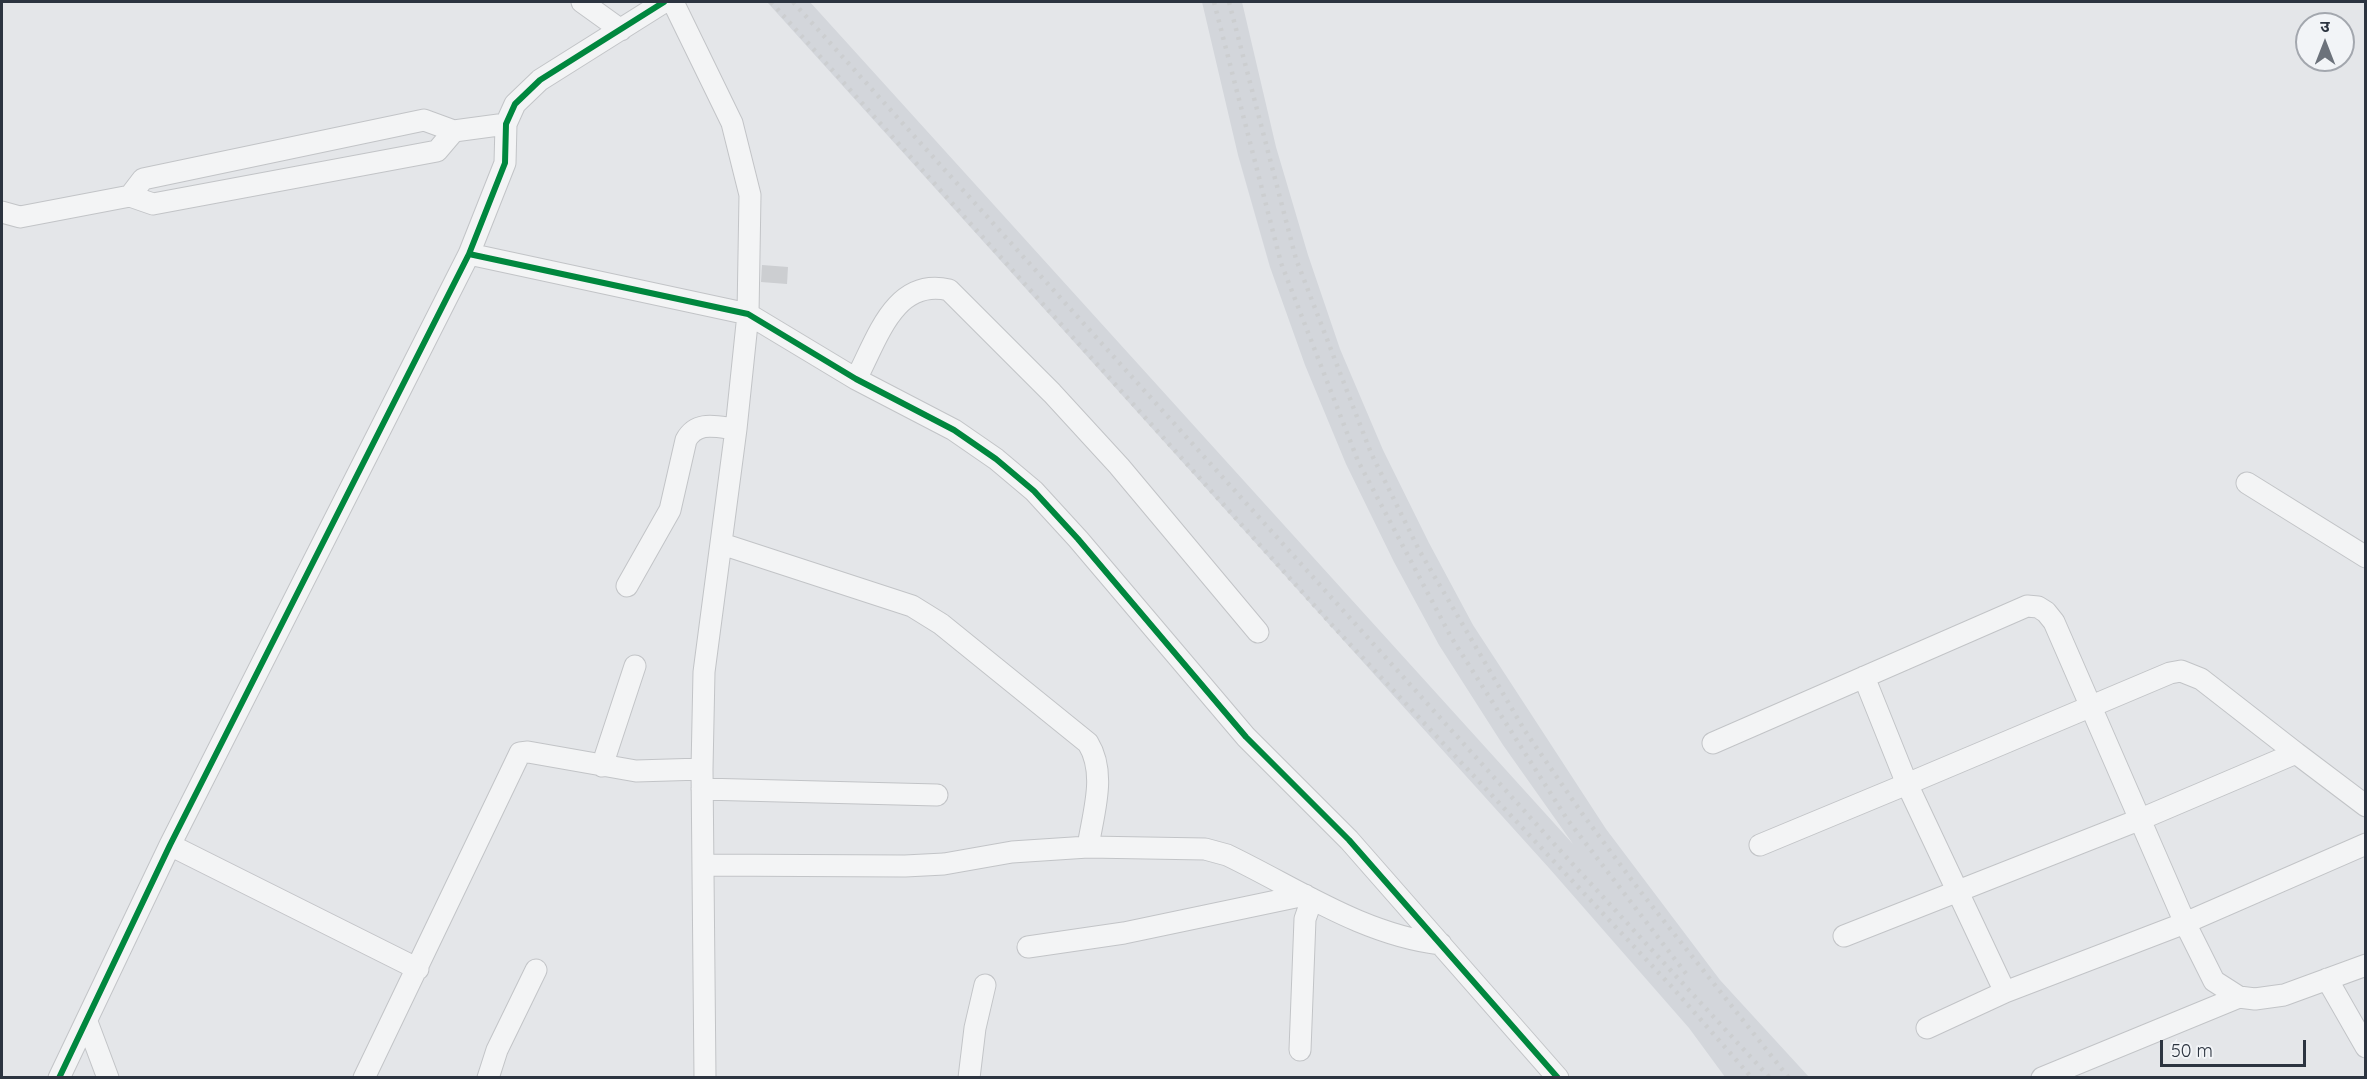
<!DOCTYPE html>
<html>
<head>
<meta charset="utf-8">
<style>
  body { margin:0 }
  #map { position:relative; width:2367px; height:1079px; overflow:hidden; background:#e4e6e9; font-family:Quicksand,"Noto Sans Devanagari",sans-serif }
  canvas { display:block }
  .frame { position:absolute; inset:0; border:3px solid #2c3440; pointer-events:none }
  .north { position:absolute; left:2295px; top:12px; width:60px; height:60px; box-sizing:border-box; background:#f2f4f7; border:2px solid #a3a7ae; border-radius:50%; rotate:0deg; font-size:16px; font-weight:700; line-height:24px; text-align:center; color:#2c3440 }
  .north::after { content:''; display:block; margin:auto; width:21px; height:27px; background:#6c727b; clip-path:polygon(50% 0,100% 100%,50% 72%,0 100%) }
  .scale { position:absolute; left:2160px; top:1040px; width:146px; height:27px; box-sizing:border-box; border:3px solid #2c3440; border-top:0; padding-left:8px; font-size:18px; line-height:21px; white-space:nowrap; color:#2c3440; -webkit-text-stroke:4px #f2f4f7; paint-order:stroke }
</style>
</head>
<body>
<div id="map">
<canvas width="2367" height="1079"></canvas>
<div class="frame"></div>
<div class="north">उ</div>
<div class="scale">50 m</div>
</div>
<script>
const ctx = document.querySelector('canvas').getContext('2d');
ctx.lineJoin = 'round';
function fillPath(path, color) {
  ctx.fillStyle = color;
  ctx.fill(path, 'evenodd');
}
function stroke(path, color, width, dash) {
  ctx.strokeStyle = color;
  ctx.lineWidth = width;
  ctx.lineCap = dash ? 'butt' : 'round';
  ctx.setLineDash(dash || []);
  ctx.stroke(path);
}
const built = new Path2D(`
  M767,2H810L1573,844L1503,745L1439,645L1394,562L1346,464L1305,365L1270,267L1238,155L1202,2H1242L1276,147L1308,255L1340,349L1383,450L1429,543L1473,625L1606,829L1720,980L1809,1077H1725L1689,1028L1549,868Z`);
const building = new Path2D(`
  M762,265L788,267L787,284L761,282Z`);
const minor = new Path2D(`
  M582,2L621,30
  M673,2L732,123L750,195L748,314L736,429L704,672L702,769L705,1078
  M130,196L143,179L424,120L454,131L506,124
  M2,212L20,217L130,196L153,204L437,151L454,131
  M469,254L748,314L856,379L954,430L996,459L1034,491L1078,539L1246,737L1349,840L1558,1078
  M856,379C877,340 894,277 949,290L1052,393L1119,466L1258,632
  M2247,483L2366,557
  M722,544L912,606L941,624L1088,743C1107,774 1093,813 1088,847L1205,849L1227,855C1296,888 1363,935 1441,944
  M627,586L670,510L686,440C697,420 717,427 736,429
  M1713,743L2027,606L2038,607L2046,612L2054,622L2185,923L2214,981L2239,997L2255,999L2284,995L2366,965
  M2296,753L2366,806
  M602,766L635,666
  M702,789L937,795
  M170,845L418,969
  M1760,845L1907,784L2005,992L2185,923L2366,844
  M703,865L905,866L944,864L1012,852L1088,847
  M1844,936L2141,819L2296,753L2201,679L2181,671L2170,673L1907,784L1864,677
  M1028,947L1124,933L1305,895
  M2327,979L2366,1047
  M87,1022L108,1078
  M1927,1028L2005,992
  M1300,1050L1305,919L1312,899
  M59,1078L170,845L469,254L505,163L506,124L515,104L540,80L664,2
  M364,1078L520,753L528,752L636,771L702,769
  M488,1078L497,1050L536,970
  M969,1078L975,1028L985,985
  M2042,1078L2239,997`);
const rail = new Path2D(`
  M771,2L1332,625L1672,987L1752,1078
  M793,2L1557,847L1770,1078
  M1214,2L1281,263L1358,461L1451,637L1567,819L1687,975
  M1229,2L1296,259L1371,453L1419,550L1525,731L1581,812L1640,891L1789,1078`);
const cycleway = new Path2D(`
  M469,254L748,314L856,379L954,430L996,459L1034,491L1078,539L1246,737L1349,840L1558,1078
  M59,1078L170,845L469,254L505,163L506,124L515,104L540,80L664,2`);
fillPath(built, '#d3d6db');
fillPath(building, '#ccced1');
stroke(minor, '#c2c4c7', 23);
stroke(minor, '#f3f4f5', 21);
stroke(rail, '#ccced0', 4.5, [3, 6]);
stroke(cycleway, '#00873e', 6);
</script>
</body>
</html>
